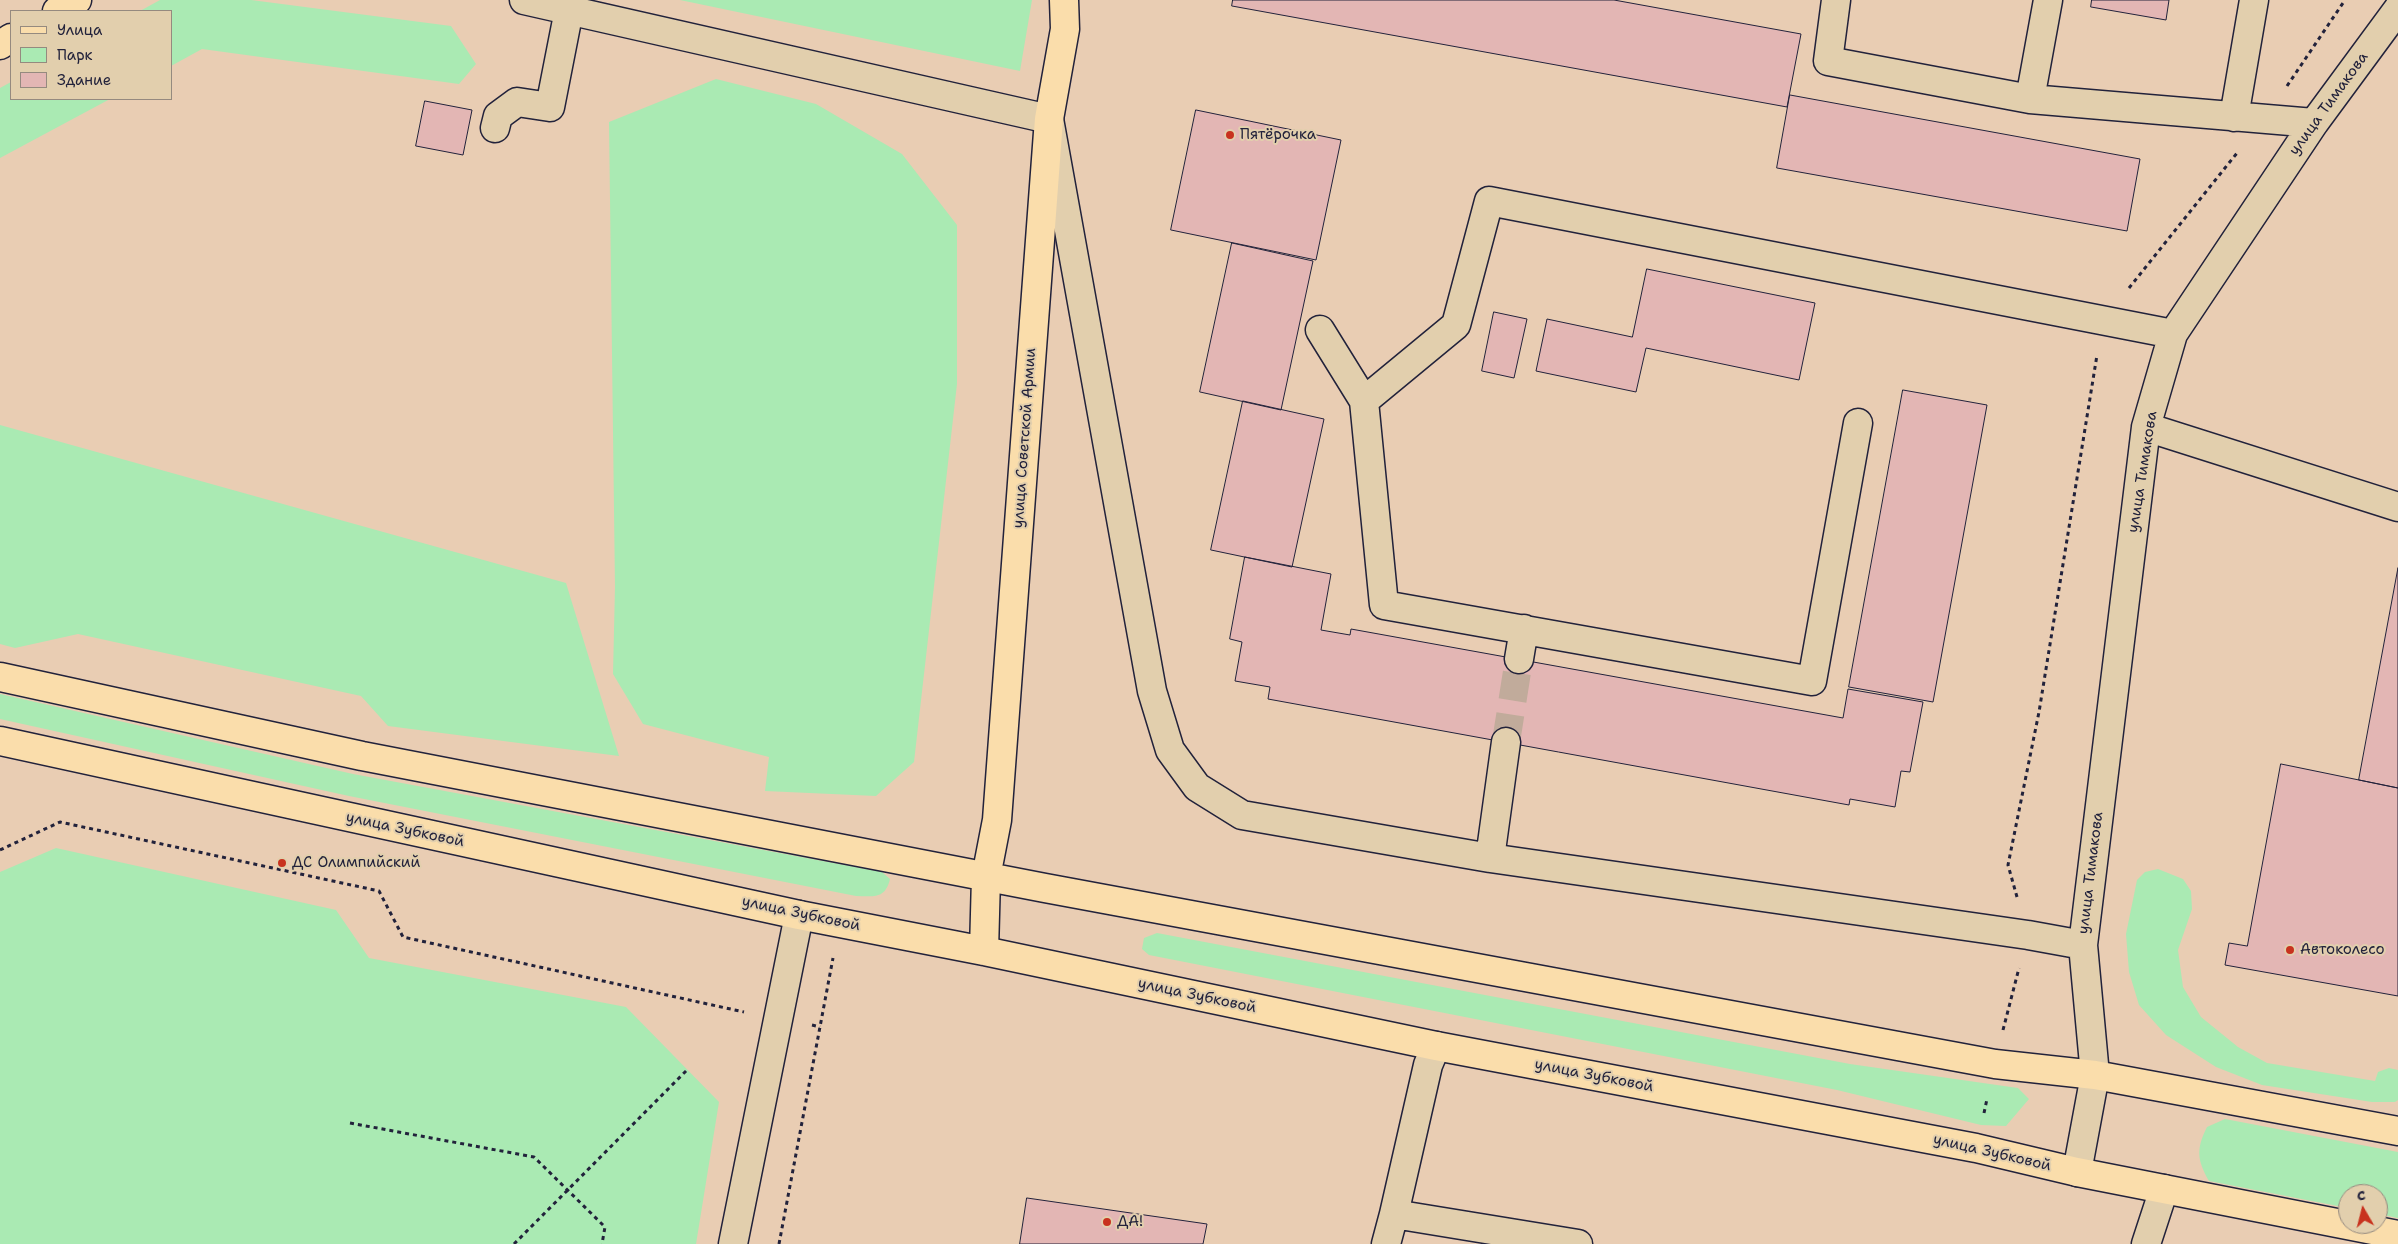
<!DOCTYPE html>
<html>
<head>
<meta charset="utf-8">
<style>
  body { margin:0 }
  #map { position:relative; width:2398px; height:1244px; overflow:hidden; background:#e9cdb3; font-family:"Shantell Sans",sans-serif }
  canvas { display:block }
  .legend { position:absolute; left:10px; top:10px; width:162px; height:90px; box-sizing:border-box; background:#e2cfad; border:1px solid #958a7f; margin:0; padding:6px 9px; list-style:none; font-size:15px; color:#22223b }
  .legend li { display:flex; align-items:center; gap:10px; height:25px }
  .legend b { width:25px; border:1px solid #958a7f }
  .north { position:absolute; left:2338px; top:1184px; width:50px; height:50px; box-sizing:border-box; background:#e2cfad; border:1px solid #958a7f; border-radius:50%; rotate:352deg; font-size:14px; font-weight:700; line-height:20px; text-align:center; color:#22223b }
  .north::after { content:''; display:block; margin:auto; width:18px; height:22px; background:#c8321e; clip-path:polygon(50% 0,100% 100%,50% 72%,0 100%) }
</style>
</head>
<body>
<div id="map">
<canvas width="2398" height="1244"></canvas>
<ul class="legend">
<li><b style="height:6px;background:#faddab"></b>Улица</li>
<li><b style="height:14px;background:#aaeab3"></b>Парк</li>
<li><b style="height:14px;background:#e3b6b4"></b>Здание</li>
</ul>
<div class="north">С</div>
</div>
<script>
const ctx = document.querySelector('canvas').getContext('2d');
ctx.lineJoin = 'round';
function fillPath(path, color) {
  ctx.fillStyle = color;
  ctx.fill(path, 'evenodd');
}
function stroke(path, color, width, dash) {
  ctx.strokeStyle = color;
  ctx.lineWidth = width;
  ctx.lineCap = dash ? 'butt' : 'round';
  ctx.setLineDash(dash || []);
  ctx.stroke(path);
}
function label(font, color, halo, rows, align = 'center') {
  ctx.font = font + ' "Shantell Sans",sans-serif';
  ctx.lineWidth = 4;
  ctx.setLineDash([]);
  ctx.textBaseline = 'middle';
  ctx.strokeStyle = halo;
  ctx.fillStyle = color;
  for (const [text, x, y, turn = 0] of rows) {
    ctx.save();
    ctx.translate(x, y);
    ctx.rotate((+turn || 0) * Math.PI / 180);
    ctx.textAlign = isNaN(turn) ? turn : align;
    if (halo) ctx.strokeText(text, 0, 0);
    ctx.fillText(text, 0, 0);
    ctx.restore();
  }
}
const green = new Path2D(`
  M160,0H251L451,26L476,64L459,84L202,49L171,66V11H140Z
  M680,0H1032L1020,71Z
  M716,79L816,104L902,154L957,225V384L914,762L876,796L765,791L769,757L643,724L613,674L615,587L609,122Z
  M11,82V99H110L0,158V88Z
  M0,425L566,583L619,756L388,726L361,696L78,634L15,648L0,644Z
  M0,694L353,774L882,872L890,879C885,900 873,896 856,896L349,796L0,719Z
  M56,848L336,910L369,958L626,1007L719,1102L696,1244H0V872Z
  M2158,869L2183,879L2191,891L2192,909L2178,950L2183,987L2201,1017L2238,1047L2267,1063L2375,1081L2378,1072L2389,1068L2398,1070V1100L2395,1102H2372L2262,1085L2216,1067L2166,1035L2139,1005L2129,972L2126,934L2137,880L2145,872Z
  M1157,933L1850,1064L2018,1088L2029,1099L2006,1126L1981,1125L1837,1090L1149,955L1142,949L1144,938Z
  M2225,1119L2398,1152V1218L2378,1214V1194H2348V1208L2209,1181C2197,1160 2196,1149 2207,1127Z`);
const building = new Path2D(`
  M1233,0H1614L1801,34L1787,107L1232,6Z
  M2092,0H2169L2166,20L2091,7Z
  M1790,95L2140,159L2127,231L1777,168Z
  M425,101L472,110L463,155L416,146Z
  M1196,110L1341,140L1316,260L1171,230Z
  M1232,243L1313,261L1281,410L1200,392Z
  M1647,269L1815,303L1799,380L1646,348L1636,392L1536,371L1547,319L1632,337Z
  M1494,312L1527,319L1514,378L1482,371Z
  M1903,390L1987,405L1933,702L1849,687Z
  M1243,401L1324,419L1292,567L1211,550Z
  M1245,557L1331,574L1321,630L1350,635L1351,629L1843,718L1848,689L1923,702L1910,772L1901,771L1895,807L1850,799L1849,805L1268,699L1270,687L1235,681L1242,642L1230,639Z
  M2398,568V788L2359,780Z
  M2281,764L2398,788V996L2225,965L2229,943L2247,946Z
  M1027,1198L1207,1224L1203,1244H1020Z`);
const minorTunnel = new Path2D(`
  M1506,742L1519,659`);
const path = new Path2D(`
  M2287,86L2345,0
  M2129,288L2237,153
  M0,850L60,822L379,891L403,937L744,1012
  M2017,897L2008,865L2039,712L2097,355
  M812,1025L820,1027
  M2003,1030L2019,968
  M1984,1113L1987,1099
  M350,1123L534,1157L605,1227L602,1244
  M514,1244L687,1070
  M779,1244L833,958`);
const minor = new Path2D(`
  M524,0L1049,119L1152,691L1170,750L1197,787L1242,815L1490,858L2028,935L2083,945
  M1836,0L1828,61L2030,99L2314,123
  M2030,99L2048,0
  M2234,117L2254,0
  M495,128L498,116L517,102L550,107L569,10
  M1320,330L1364,401
  M1858,423L1812,681L1384,605L1364,401L1456,325L1489,201L2173,334
  M2146,427L2398,507
  M1519,659L1524,629
  M1490,858L1506,742
  M2077,1172L2095,1075L2083,945L2146,427L2173,334L2314,123L2398,9
  M1394,1214L1428,1065L1436,1046
  M733,1244L799,915
  M1386,1244L1394,1214L1578,1244
  M2146,1244L2164,1189`);
const major = new Path2D(`
  M57,11L77,0
  M0,45L11,38
  M0,677L362,756L1045,888L1995,1064L2095,1075L2398,1131
  M0,741L799,915L984,951L1436,1046L1976,1148L2077,1172L2398,1235
  M984,951L986,877L997,820L1049,119L1065,29L1064,0`);
const markers = [
  [1230,135,5,"#c8321e"],
  [282,863,5,"#c8321e"],
  [2290,950,5,"#c8321e"],
  [1107,1222,5,"#c8321e"]
];
const streetNames = [
  ["улица Тимакова",2329,104,-54],
  ["улица Советской Армии",1025,438,-86],
  ["улица Тимакова",2143,472,-81],
  ["улица Зубковой",405,830,12],
  ["улица Тимакова",2091,873,-83],
  ["улица Зубковой",801,914,12],
  ["улица Зубковой",1197,996,12],
  ["улица Зубковой",1594,1076,11],
  ["улица Зубковой",1992,1153,13]
];
const poiNames = [
  ["Пятёрочка",1240,135],
  ["ДС Олимпийский",292,863],
  ["Автоколесо",2300,950],
  ["ДА!",1117,1222]
];
fillPath(green, '#aaeab3');
fillPath(building, '#e3b6b4');
stroke(building, '#22223b', 1);
stroke(minorTunnel, '#c1ab9b', 28, [28, 14]);
stroke(minor, '#22223b', 31);
stroke(major, '#22223b', 31);
stroke(path, '#22223b', 3, [4, 4]);
stroke(minor, '#e2cfad', 28);
stroke(major, '#faddab', 28);
for (const [x, y, r, color] of markers) {
  const dot = new Path2D();
  dot.arc(x, y, r, 0, 2 * Math.PI);
  ctx.fillStyle = color;
  ctx.fill(dot);
  stroke(dot, '#e2cfad', 2);
}
label('15px', '#22223b', '#e2cfad', streetNames);
label('15px', '#22223b', '#e2cfad', poiNames, 'left');
</script>
</body>
</html>
